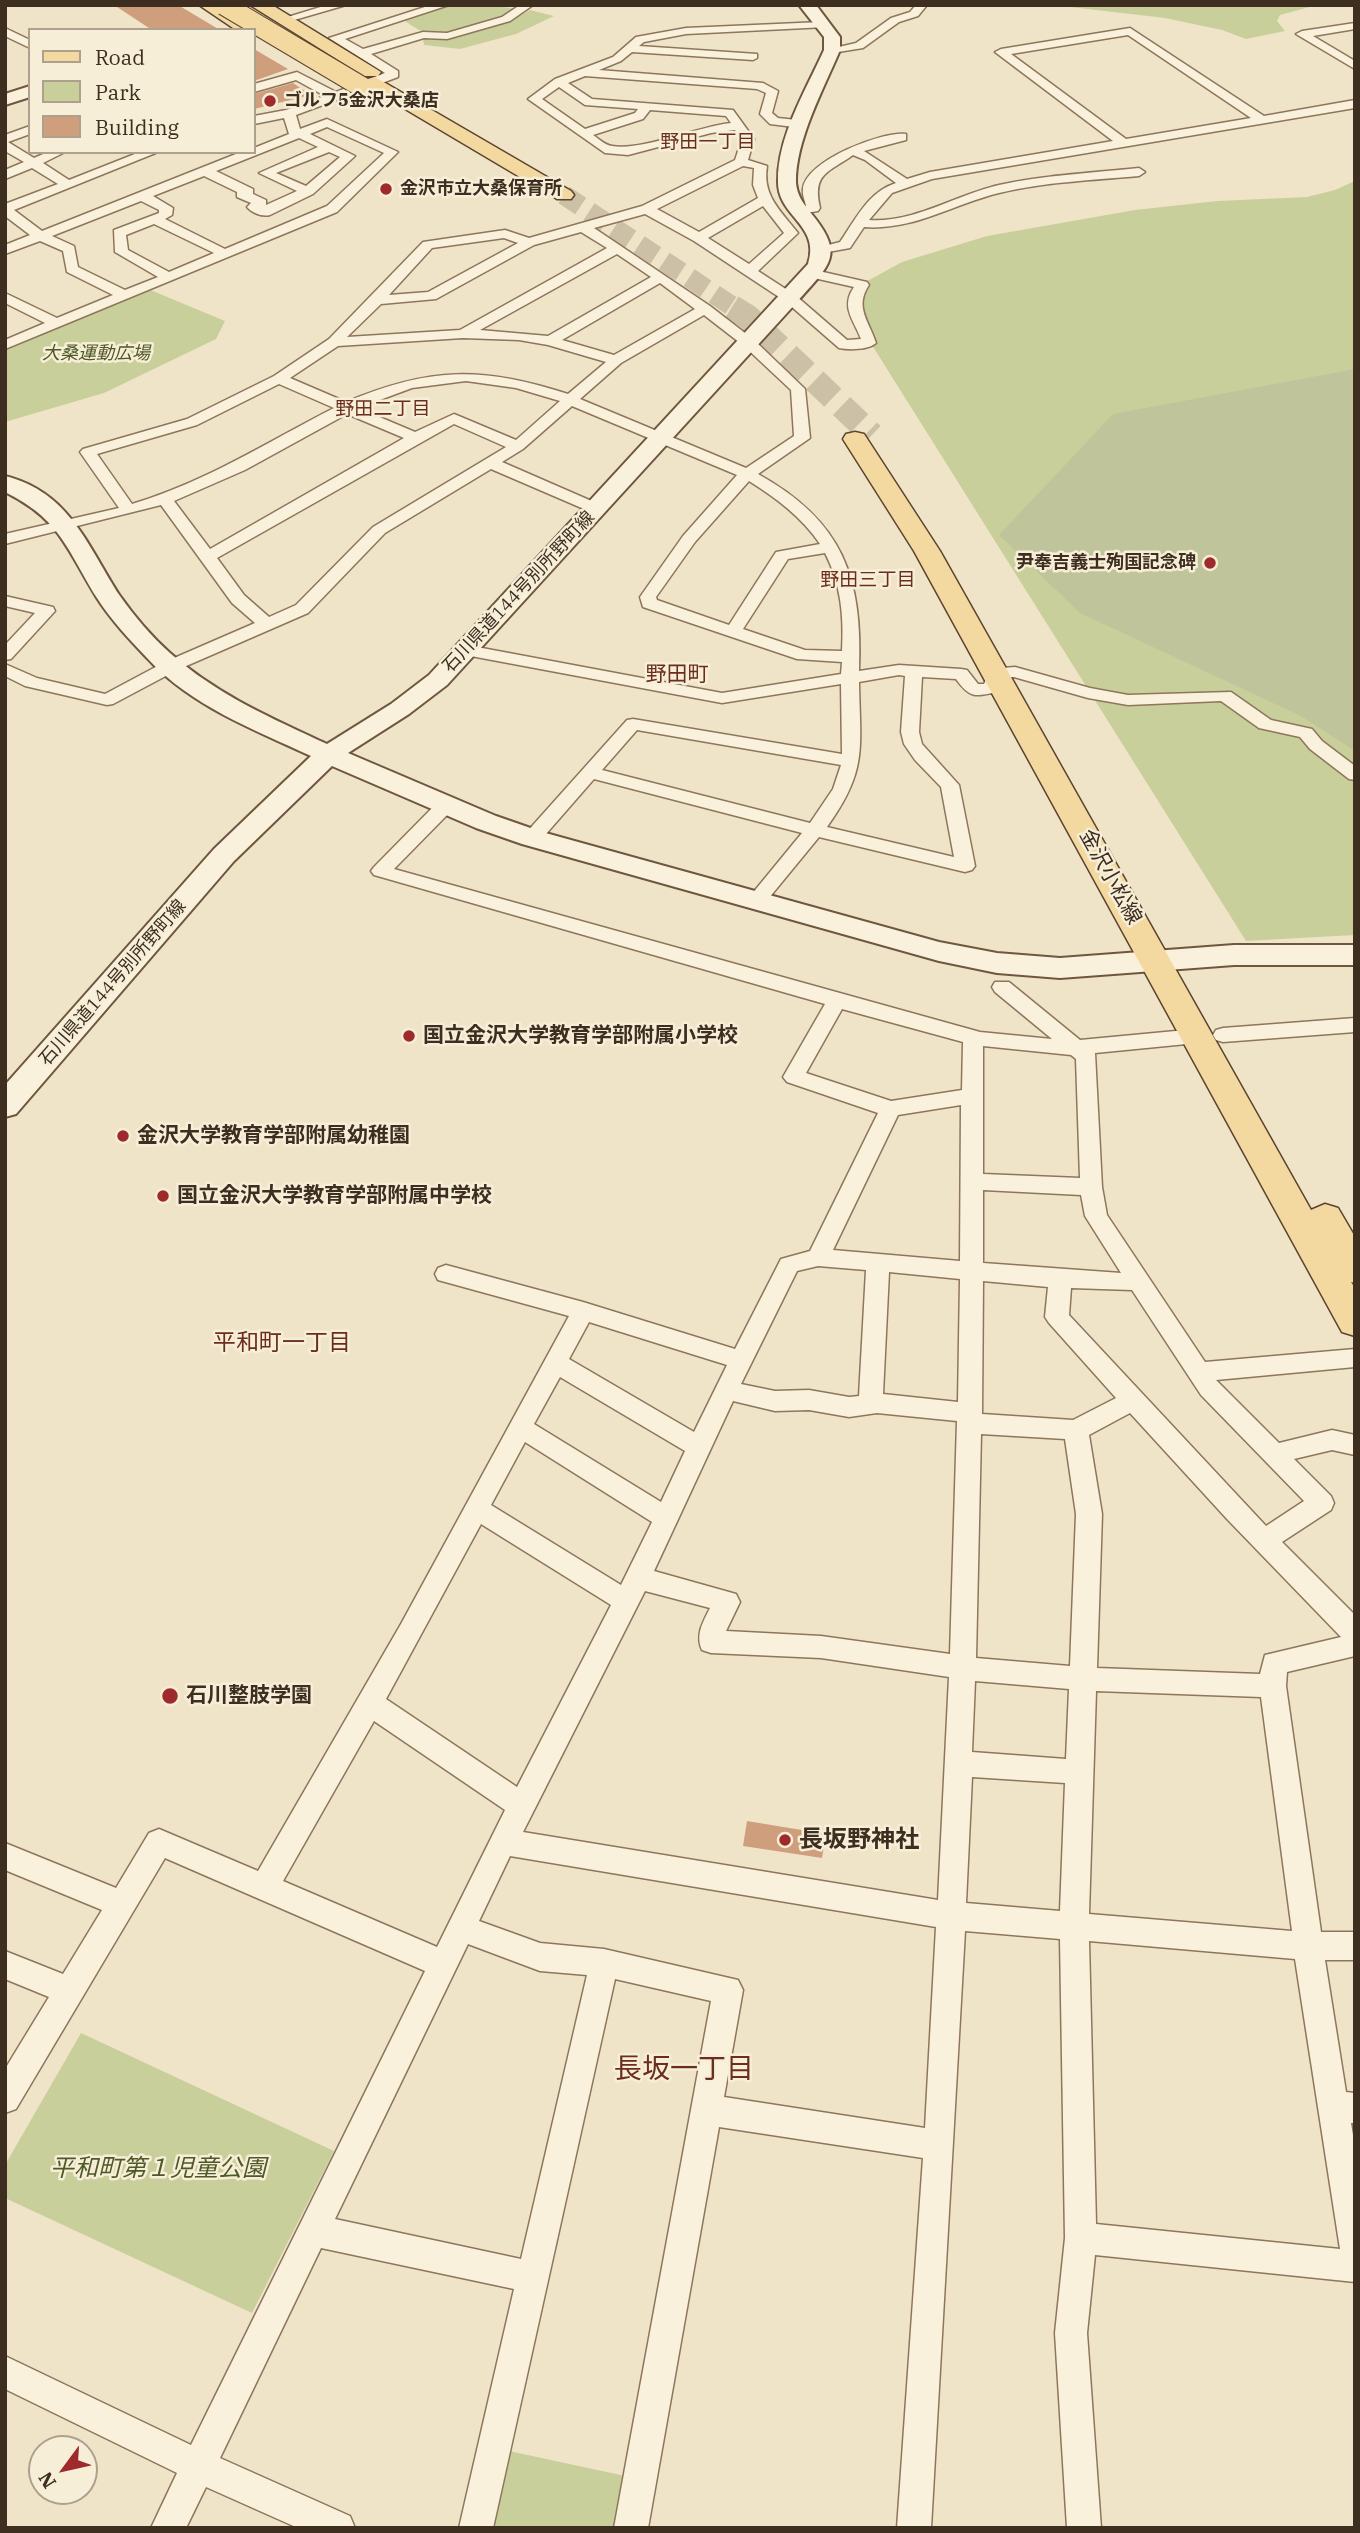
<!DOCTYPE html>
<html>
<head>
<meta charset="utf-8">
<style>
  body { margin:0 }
  #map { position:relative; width:1360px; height:2533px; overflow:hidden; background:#f0e4c8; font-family:"IBM Plex Serif",serif }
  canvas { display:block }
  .frame { position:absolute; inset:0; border:7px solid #3d2e20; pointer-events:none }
  .legend { position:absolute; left:28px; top:28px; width:228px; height:126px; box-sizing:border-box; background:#f7eed8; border:2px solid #ada18e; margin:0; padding:9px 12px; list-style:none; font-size:21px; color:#3d2e20 }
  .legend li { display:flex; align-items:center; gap:14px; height:35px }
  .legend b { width:35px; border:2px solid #ada18e }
  .north { position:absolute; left:28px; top:2435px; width:70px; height:70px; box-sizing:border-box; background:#f7eed8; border:2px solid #ada18e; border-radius:50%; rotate:237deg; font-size:19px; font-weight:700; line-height:28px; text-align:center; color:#3d2e20 }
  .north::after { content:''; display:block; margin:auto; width:24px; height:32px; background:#9e2a2b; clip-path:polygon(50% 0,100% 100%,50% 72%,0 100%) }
</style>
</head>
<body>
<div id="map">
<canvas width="1360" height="2533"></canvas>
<div class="frame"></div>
<ul class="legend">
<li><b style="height:9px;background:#f3d9a0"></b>Road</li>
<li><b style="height:19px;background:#c9cf9b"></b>Park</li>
<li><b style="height:19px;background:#cf9f7d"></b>Building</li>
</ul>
<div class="north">N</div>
</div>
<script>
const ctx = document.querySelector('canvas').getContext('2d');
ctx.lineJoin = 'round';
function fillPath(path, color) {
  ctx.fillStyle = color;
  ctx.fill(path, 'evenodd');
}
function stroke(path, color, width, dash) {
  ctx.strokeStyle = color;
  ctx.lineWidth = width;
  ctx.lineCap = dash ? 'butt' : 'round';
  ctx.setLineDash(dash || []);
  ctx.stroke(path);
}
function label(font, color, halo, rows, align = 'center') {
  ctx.font = font + ' "IBM Plex Serif","Noto Sans JP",serif';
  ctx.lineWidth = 5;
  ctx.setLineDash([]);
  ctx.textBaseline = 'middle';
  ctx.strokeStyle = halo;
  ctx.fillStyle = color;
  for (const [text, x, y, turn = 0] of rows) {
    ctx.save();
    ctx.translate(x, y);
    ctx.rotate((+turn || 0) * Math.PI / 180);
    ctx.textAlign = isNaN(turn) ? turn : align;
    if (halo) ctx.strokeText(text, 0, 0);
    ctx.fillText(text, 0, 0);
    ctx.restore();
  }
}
const green = new Path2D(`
  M452,5H494L520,10C499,23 449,41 424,32C418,30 411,25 405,21Z
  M1053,5H1317L1280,15L1277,21L1285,31L1246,39L1222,30L1165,18Z
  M530,10L554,16L516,34L460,49L424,45L423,39L452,38L511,21Z
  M1355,181V935L1246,941L865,334L866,321L851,290L902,262L987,236L1135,210L1217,201L1307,197L1335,190Z
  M148,289L225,321L216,339L104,393L5,422V351Z
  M81,2033L334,2151L252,2313L5,2198V2165Z
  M509,2451L630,2477L621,2528H489Z`);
const cemetery = new Path2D(`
  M1355,369V751L1301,716L1080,613L999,535L1113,414Z`);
const building = new Path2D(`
  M114,5H178L220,30H152Z
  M254,49L288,69L254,81Z
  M293,83L311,95L254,109V94Z
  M747,1821L826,1834L822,1858L743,1846Z`);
const primaryTunnelFar1 = new Path2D(`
  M564,195L735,308`);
const primaryTunnel = new Path2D(`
  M732,307L748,317L872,435`);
const street = new Path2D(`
  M327,5H346L284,23L278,20Z
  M431,5H449L345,39L363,49L423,32L447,33L502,17L520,5H533L510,21L447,39L424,38L371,54L398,71V77L296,115L300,129L327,119L398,152L337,212L5,349V340L45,323L5,303V293L57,318L113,295L67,272L63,251L40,241L5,254V245L30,235L5,216V204L58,184L32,168L5,179V170L24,162L5,151V135L30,126V134L8,142L34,158L48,152H65L43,163L69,180L140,152H158L14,210L42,231L241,152H254V148L289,134L284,118L254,124V116L286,110L325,96L296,80L254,92V84L297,72L336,92L385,73L329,38ZM327,127L384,153L327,206L225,249L165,219L172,215L173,208L153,196L204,176L237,192V197L251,203L247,207C252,213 262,217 270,215L313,194L355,156L310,134ZM299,138L318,147L259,173L297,191L266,205V200L253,194V189L216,171ZM329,152L340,157L306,186L276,173ZM141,201L159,210V213L114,230L115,252L158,277L125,290L78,267L74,246L52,236ZM154,224L214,253L169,272L128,250L126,235Z
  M916,5H927L918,16L899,22L863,48L832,53L826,50L856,43L891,18L910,12Z
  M822,22L826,23V27L686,34L644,42L639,46L757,54V58L753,60L632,52L621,61L599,70L763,83L778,91L772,113L778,118L806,121V127L802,128L770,124L760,114L766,93L757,89L585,76L568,83L592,99L733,110L754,139L748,160L767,166C762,196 781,211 798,233L758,271L795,295L847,340L861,339C854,320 840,307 854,287L805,276L803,273L810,269L867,282L869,285C854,307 869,321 876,343C868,350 849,350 839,348L785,301L694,241L645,214L594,228L710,306L754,340L805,389L810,438L758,474C843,521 863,578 859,671L899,665L961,669L967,670L978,684H984L990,669L1015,667L1090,688L1128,695L1231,692L1271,720L1312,729L1322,741L1355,766V780L1349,779L1310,749L1300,737L1259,728L1221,701L1128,705L1088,698L1014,677L1003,678L997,692C974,697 970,698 956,679L922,677L919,732L922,744L959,785L975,866L972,870L965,872L819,837L764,904H750L747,900L802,833L594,779L539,842H525L523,838L525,834L627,720L633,719L842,754L841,684L722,703L460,654L457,650L466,645L722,693L841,674L842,662L797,659L643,607L640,597L683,536L737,475L572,406L523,449L502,462L603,506L605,509L603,512H591L491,469L385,533L308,613L177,670L113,704L107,705L25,686L5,676V664L37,678L105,694L165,662L255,623L232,603L161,505L5,544V534L119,508L80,452L83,449L187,419L274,376L329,339L423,242L505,230L529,238L642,206L735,160L742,139L735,130L711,133L628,155L605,153L528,99L555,79L613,57L636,37L686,28ZM559,87L585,105L638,109L635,113L585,129L542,99ZM650,110L726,116L731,123C696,127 642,151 612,146C605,145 599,139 593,135L643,119ZM743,166L754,168L753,185L758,198L699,232L657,209ZM763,206L784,233L749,264L708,238ZM581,232L607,248L460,330L347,337L381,304L436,299L534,245ZM504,238L518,243L428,292L389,295L432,248ZM617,254L651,277L548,336L480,330ZM660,283L695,309L614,355L562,340ZM704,315L744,346L791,390L794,436L746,468L580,399L621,363ZM463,338L519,340L548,345L606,362L568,394C482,366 429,367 346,402L290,378L338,346ZM466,381L516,388L560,401L516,440L454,414L415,432L358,408L412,388ZM279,384L334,408C265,443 208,481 132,504L97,454L197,425ZM347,414L404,438L210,549L174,501L245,470ZM454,424L506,447L373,527L296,605L269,617L244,595L217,558ZM749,481C776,498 802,517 820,544L776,552L729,625L657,600L656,597L695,542ZM825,553C841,584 844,616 842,651L805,650L743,629L788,559ZM899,675L905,676L901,732L904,744L915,760L941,787L954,857L827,827C868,770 860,749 859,682ZM637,730L841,765L833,789L810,823L602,770Z
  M1355,23V29L1313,36L1355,61V69L1296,34L1302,31Z
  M5,28L30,40V48L5,36Z
  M1130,28L1264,116L1355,100V108L932,179L892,193L869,220C915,223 955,195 999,185C1045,175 1092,173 1139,168L1145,172L1139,176C1093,180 1045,182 999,193C953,204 913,231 864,227L850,248L817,254V248L840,242C856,219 868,192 896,183L865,160L853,155C828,173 812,173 820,208L818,211L795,215V209L806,206C805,201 802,194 803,189C805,161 882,131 906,134V140L864,151L907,179L930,172L1113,141L995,52L1001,49ZM1128,35L1251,118L1126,139L1011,54Z
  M5,596L53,607L55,611L11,659L5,660V645L35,613L5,606Z
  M445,800L454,806L452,810L394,869L980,1032L1052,1039L995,992L992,987L995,982H1009L1080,1040L1197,1029L1204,1031L1207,1036L1204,1041L1197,1043L1095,1053L1102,1187L1107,1215L1205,1362L1355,1349V1367L1216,1380L1279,1443L1332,1430L1355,1435V1455L1332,1450L1294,1459L1331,1496L1334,1503L1331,1510L1282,1542L1355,1615V1656L1287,1672L1286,1686L1321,1932H1355V1960H1325L1346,2092L1355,2093V2123H1351L1355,2147V2282L1095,2255L1087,2333L1101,2528H1067L1055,2333L1065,2238L1060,1939L965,1931L931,2528H897L923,2158L719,2127L648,2528H614L711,2001L615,1979L493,2528H459L514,2289L321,2248L220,2458L350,2516L355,2528H298L206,2487L186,2528H151L177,2473L5,2389V2356L191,2445L425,1971L165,1858L16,2109L5,2113V2069L49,1997L5,1979V1951L63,1974L102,1910L5,1870V1843L116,1888L149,1833L159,1829L258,1871L401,1624L569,1316L438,1280L435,1274L438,1268L446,1265L583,1302L735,1349L781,1259L810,1251L878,1113L787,1082L783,1077L825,1004L374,875L371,871L374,867L438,802ZM842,1009L963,1042L962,1090L891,1101L806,1073ZM983,1046L1071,1055L1076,1059L1080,1178L983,1174ZM961,1105L960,1261L833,1250L898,1115ZM983,1190L1081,1195L1085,1216L1121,1273L983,1263ZM818,1266L866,1270L859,1396L849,1397L809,1390L775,1391L741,1384L797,1271ZM889,1272L960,1279L958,1402L883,1394ZM983,1281L1048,1287L1045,1317L1049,1323L1116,1398L1073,1420L982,1414ZM1071,1288L1132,1290L1201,1395L1304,1501L1266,1526L1069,1315ZM589,1322L727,1365L694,1432L569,1359ZM560,1377L685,1451L661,1502L534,1424ZM733,1401L775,1411L809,1410L849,1417L877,1413L957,1421L950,1654L821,1636L726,1631L740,1602L736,1594L654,1571ZM1130,1413L1227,1519L1341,1637L1265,1655L1260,1674L1097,1668L1102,1514L1089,1435ZM981,1434L1065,1439L1076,1514L1070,1666L976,1658ZM525,1442L652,1522L621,1585L491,1505ZM481,1524L611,1605L517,1787L386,1699ZM645,1591L710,1608C703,1622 695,1635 702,1650L711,1653L821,1658L949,1677L938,1900L523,1832ZM975,1681L1069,1689L1066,1759L972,1752ZM1096,1691L1261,1697L1292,1931L1089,1914ZM374,1721L505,1810L437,1947L283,1881ZM972,1777L1065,1783L1060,1911L966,1903ZM510,1856L936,1927L925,2128L724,2097L743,1990L738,1980L604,1949L540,1943L479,1921ZM1089,1941L1295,1959L1340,2249L1096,2224ZM468,1944L540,1971L587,1975L521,2259L335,2219Z
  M1355,1018V1032L1223,1042L1216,1040L1213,1035L1216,1030L1223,1028Z`);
const secondary = new Path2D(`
  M799,5H816L840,37V50C824,88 795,141 796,183C797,195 803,203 810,212C847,256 829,265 797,302L447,685L409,714L348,753L496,816L542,832L939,942L997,953L1060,958L1234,945H1355V965H1234L1060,978L997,973L939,961L522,844L476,828L332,766L234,861L16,1114L5,1117V1085L214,849L311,756C255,730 191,706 148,659C130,640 111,620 97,598C66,548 61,520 5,492V476C70,492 88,547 120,596C134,616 152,637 170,653C216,694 271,718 327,744L391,704L429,675L808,264C821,225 778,217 778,182C777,137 806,90 824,50V37Z
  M30,86V97L5,105V94Z`);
const primary = new Path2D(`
  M199,5H221L258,30L254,34V30H236Z
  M250,5H272L381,72L378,76H364Z
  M375,77L571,191L574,195L571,199H557L368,87L365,83L368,79Z
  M855,432L864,434L940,551L1311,1210L1325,1204L1338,1208L1355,1237V1283L1351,1282L1355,1288V1336L1342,1332L914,551L843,439L846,434Z`);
const primaryBridge = new Path2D(`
  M224,5L362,87`);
const markers = [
  [270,101,7,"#9e2a2b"],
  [386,189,7,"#9e2a2b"],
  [1210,563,7,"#9e2a2b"],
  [409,1036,7,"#9e2a2b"],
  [123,1136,7,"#9e2a2b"],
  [163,1196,7,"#9e2a2b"],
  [170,1696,9,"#9e2a2b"],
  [785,1840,7,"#9e2a2b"]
];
const farPoinames = [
  ["ゴルフ5金沢大桑店",284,101],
  ["金沢市立大桑保育所",400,189],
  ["尹奉吉義士殉国記念碑",1196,563,"right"]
];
const farParknames = [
  ["大桑運動広場",96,354]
];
const farStreetnames = [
  ["石川県道144号別所野町線",519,592,-47],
  ["石川県道144号別所野町線",113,983,-49]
];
const farNeighbourhoodnames = [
  ["野田一丁目",708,143],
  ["野田二丁目",383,410],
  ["野田三丁目",868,581]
];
const farQuarternames = [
  ["野田町",677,675]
];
const streetNames = [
  ["金沢小松線",1110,877,61]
];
const poiNames = [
  ["国立金沢大学教育学部附属小学校",423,1036],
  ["金沢大学教育学部附属幼稚園",137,1136],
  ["国立金沢大学教育学部附属中学校",177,1196],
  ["石川整肢学園",186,1696]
];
const neighbourhoodNames = [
  ["平和町一丁目",282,1343]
];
const nearPoinames = [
  ["長坂野神社",799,1840]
];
const nearParknames = [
  ["平和町第１児童公園",158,2169]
];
const nearNeighbourhoodnames = [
  ["長坂一丁目",684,2070]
];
fillPath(green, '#c9cf9b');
fillPath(cemetery, '#bfc49a');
fillPath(building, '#cf9f7d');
stroke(primaryTunnelFar1, '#ccc0a6', 20, [20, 10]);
stroke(primaryTunnel, '#ccc0a6', 25, [25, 12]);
stroke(street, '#8d765c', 3);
stroke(secondary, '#6f573f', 4);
stroke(primary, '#5b4430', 3);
fillPath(street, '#faf1dc');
fillPath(secondary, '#faf1dc');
fillPath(primary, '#f3d9a0');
stroke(primaryBridge, '#5b4430', 22, []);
stroke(primaryBridge, '#f3d9a0', 20);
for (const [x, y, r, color] of markers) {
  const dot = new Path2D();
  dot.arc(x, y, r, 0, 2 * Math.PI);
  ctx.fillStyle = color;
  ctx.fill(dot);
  stroke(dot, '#f7eed8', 2.5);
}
label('bold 18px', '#3d2e20', '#f7eed8', farPoinames, 'left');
label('italic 18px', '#4d5a26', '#f7eed8', farParknames);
label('18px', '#3d2e20', '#f7eed8', farStreetnames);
label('19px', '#6b2e1e', '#f7eed8', farNeighbourhoodnames);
label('21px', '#6b2e1e', '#f7eed8', farQuarternames);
label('21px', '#3d2e20', '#f7eed8', streetNames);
label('bold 21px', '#3d2e20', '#f7eed8', poiNames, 'left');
label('23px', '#6b2e1e', '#f7eed8', neighbourhoodNames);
label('bold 24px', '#3d2e20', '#f7eed8', nearPoinames, 'left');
label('italic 24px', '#4d5a26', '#f7eed8', nearParknames);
label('28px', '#6b2e1e', '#f7eed8', nearNeighbourhoodnames);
</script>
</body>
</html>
